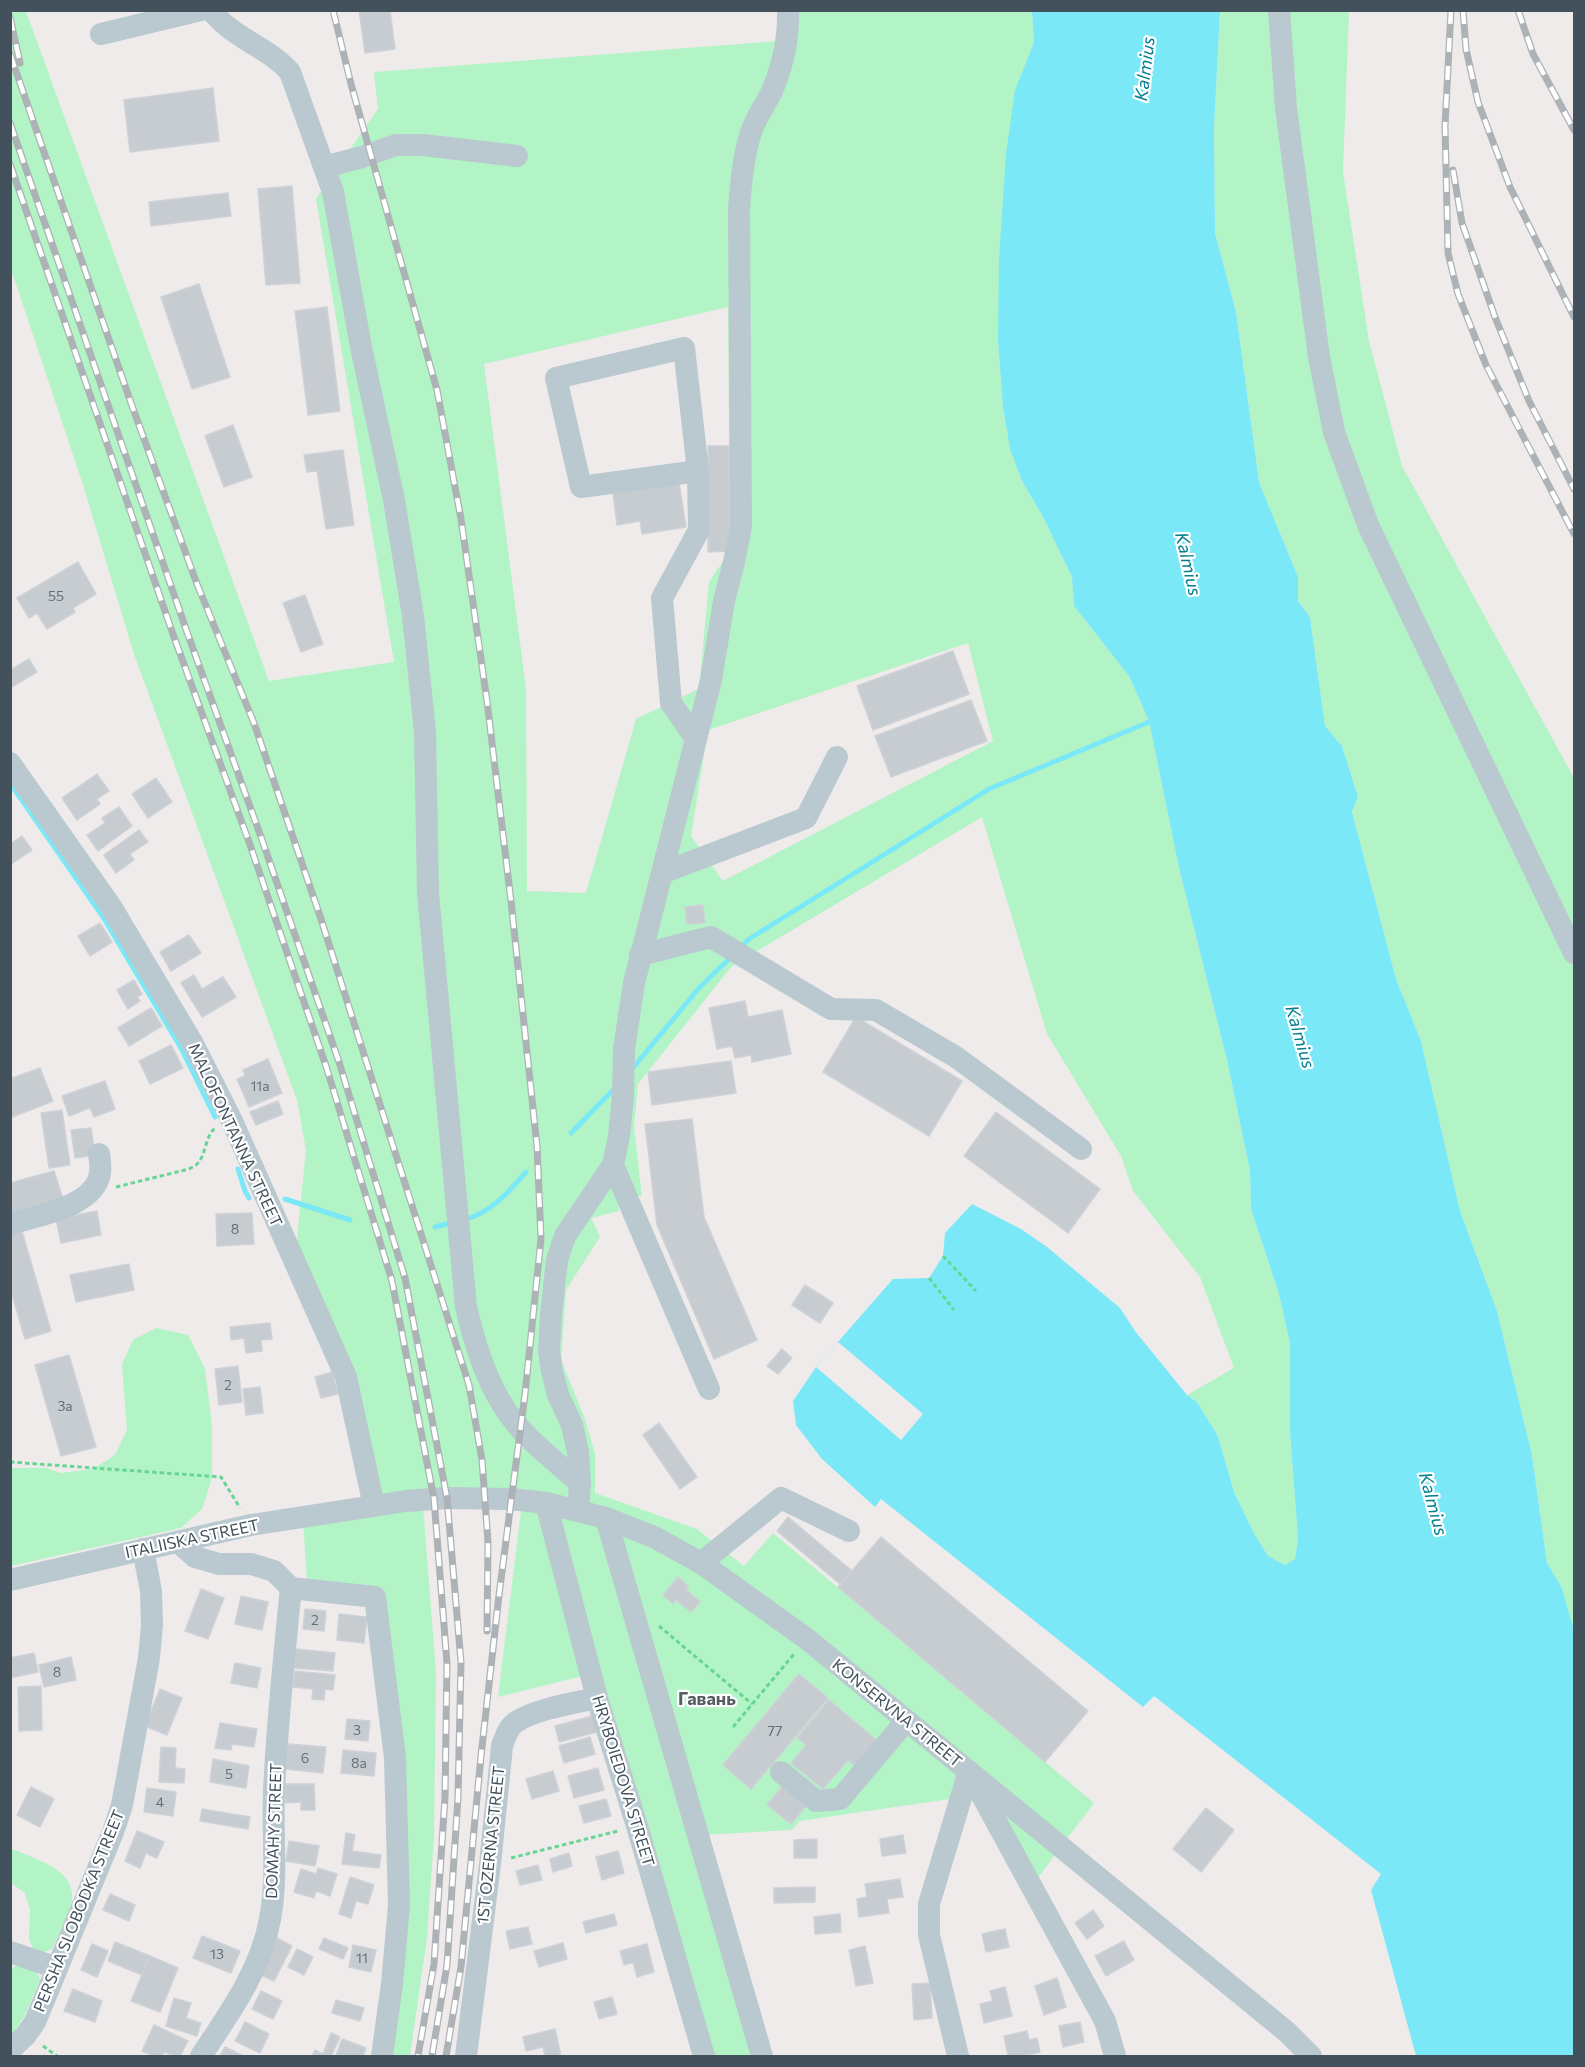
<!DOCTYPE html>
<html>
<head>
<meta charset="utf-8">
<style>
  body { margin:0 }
  #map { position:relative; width:1585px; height:2067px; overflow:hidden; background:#efebeb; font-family:Commissioner,sans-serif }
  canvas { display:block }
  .frame { position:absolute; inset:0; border:12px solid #42515b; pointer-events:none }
</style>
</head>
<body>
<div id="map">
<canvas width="1585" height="2067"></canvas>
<div class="frame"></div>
</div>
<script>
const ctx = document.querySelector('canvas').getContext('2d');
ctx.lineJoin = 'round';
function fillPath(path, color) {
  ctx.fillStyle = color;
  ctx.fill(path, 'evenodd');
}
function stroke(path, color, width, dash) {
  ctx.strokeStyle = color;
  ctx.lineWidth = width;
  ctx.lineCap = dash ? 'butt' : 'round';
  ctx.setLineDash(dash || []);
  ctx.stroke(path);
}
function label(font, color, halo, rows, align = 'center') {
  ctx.font = font + ' Commissioner,sans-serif';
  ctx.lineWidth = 4.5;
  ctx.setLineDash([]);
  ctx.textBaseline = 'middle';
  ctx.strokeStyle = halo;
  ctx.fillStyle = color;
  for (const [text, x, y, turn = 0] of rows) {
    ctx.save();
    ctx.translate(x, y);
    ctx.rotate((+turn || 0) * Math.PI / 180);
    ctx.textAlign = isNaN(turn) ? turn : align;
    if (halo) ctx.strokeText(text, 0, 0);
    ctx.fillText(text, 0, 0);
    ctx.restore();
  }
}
const green = new Path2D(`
  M10,11H26L269,681L394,662L316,199L378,109L374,72L778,41L777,11H1032L1034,42L1015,90L998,341L1003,408L1010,449L1022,481L1042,515L1072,577L1074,606L1129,676L1149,721L1179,868L1227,1060L1250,1171L1251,1209L1279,1294L1290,1343V1433L1298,1538L1295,1559L1285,1565L1268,1556L1255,1535L1234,1492L1218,1436L1197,1402L1187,1395L1234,1368L1200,1277L1133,1191L1121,1156L1047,1034L982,817L732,966L638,1084L634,1127L642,1196L618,1199L619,1211L591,1218L600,1237L566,1290L561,1360L585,1419L595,1454V1493L697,1529L744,1566L773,1533L1094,1803L1037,1879L990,1793L800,1821L792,1830L702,1835L608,1509L555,1495L591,1674L498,1697L521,1511L423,1506L436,1673L434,1836L427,1938L410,2056H389L400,1985L383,1590L307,1582L303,1520L381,1509L296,1248L306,1150L297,1100L134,654L83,485L11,269ZM728,307L730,551L709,582L699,689L636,719L586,893L527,891L526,689L484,364ZM968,643L993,741L723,881L691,836L708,730Z
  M1220,11H1349L1343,172L1369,341L1402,466L1574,778V1642L1573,1627L1562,1589L1547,1563L1532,1455L1497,1311L1460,1211L1421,1041L1396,979L1352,812L1358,797L1342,746L1325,726L1310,617L1298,601V577L1259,482L1236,312L1215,233L1214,128Z
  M156,1328L188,1335L205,1369L212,1425V1478L202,1509L181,1528L11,1566V1468H46L61,1473L93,1469L115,1455L127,1430L122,1364L133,1340Z
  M554,1516L604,1527L758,2056H707Z
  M10,1848C34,1859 76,1868 72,1901C70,1913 57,1937 52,1949L45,1952L34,1950L29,1940L30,1910L25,1893L11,1883Z
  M16,1966H28L38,1974L40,1980L24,2017L11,2037V1969Z`);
const water = new Path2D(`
  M1032,11H1220L1214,128L1215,233L1236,312L1259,482L1298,577V601L1310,617L1325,726L1342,746L1358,797L1352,812L1396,979L1421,1041L1460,1211L1497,1311L1532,1455L1547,1563L1562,1588L1573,1627L1574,1642V2056H1416L1371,1890L1381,1874L1154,1696L1143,1707L881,1499L875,1507L822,1459L796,1425L793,1401L816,1367L893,1279L929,1278L943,1256L945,1233L972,1204L1021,1229L1047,1247L1120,1308L1135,1331L1187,1395L1197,1402L1218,1436L1234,1492L1255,1535L1268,1556L1285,1565L1295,1559L1298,1538L1290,1433V1343L1279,1294L1251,1209L1250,1171L1227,1060L1179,868L1149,721L1129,676L1074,606L1072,577L1042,515L1022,481L1010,449L1003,408L998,341L999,259L1006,154L1015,90L1034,42Z`);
const pier = new Path2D(`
  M838,1342L923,1414L901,1440L816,1367Z`);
const stream = new Path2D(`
  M10,783L103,917L181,1048L215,1117
  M740,948L749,939L989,789L1156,719
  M632,1069L699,988L731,957
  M571,1133L616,1087
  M238,1169L245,1191L249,1198
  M285,1199L350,1220
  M463,1220C491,1213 508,1193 526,1172
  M435,1227L454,1222`);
const building = new Path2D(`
  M359,10H390L395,49L365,53Z
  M213,88L219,141L130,152L124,100Z
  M292,186L300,283L266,285L258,189Z
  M228,193L231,216L151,226L149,202Z
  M199,284L230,377L192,389L161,297Z
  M327,307L340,411L308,415L295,311Z
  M233,425L252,477L224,487L205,436Z
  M708,446H729L730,551L708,552Z
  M343,450L354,525L326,529L317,471L307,472L304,455Z
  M679,483L686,527L642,534L640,521L617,525L613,493Z
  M78,562L96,594L73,608L75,612L47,629L37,613L29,618L17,598Z
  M305,595L323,644L301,652L283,603Z
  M953,651L969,694L873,730L857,686Z
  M29,659L37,672L10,688V670Z
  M971,700L987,741L891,777L875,736Z
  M97,774L109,791L97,799L100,804L77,820L62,798Z
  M156,778L172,802L148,818L132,794Z
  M119,807L132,826L98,851L87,835L105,823L102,818Z
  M139,830L148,842L130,854L134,860L116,873L104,855Z
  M22,836L32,850L10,865V844Z
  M703,905L705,923L687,924L685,907Z
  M100,923L112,942L90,956L78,936Z
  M189,935L201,953L171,971L160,952Z
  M194,975L202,989L223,977L236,997L202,1017L181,983Z
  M134,980L142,994L137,997L140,1001L128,1009L117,990Z
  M745,1001L748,1017L782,1010L791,1054L752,1062L751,1055L735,1058L732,1046L717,1049L709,1008Z
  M151,1008L162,1026L129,1046L118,1028Z
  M856,1017L962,1081L929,1136L823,1072Z
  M171,1045L183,1068L150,1084L139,1061Z
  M268,1059L282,1093L249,1107L237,1079L245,1076L243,1070Z
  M731,1061L736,1093L652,1105L648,1072Z
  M40,1068L53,1101L10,1118V1079Z
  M105,1081L115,1109L94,1117L90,1108L69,1116L62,1096Z
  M278,1101L283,1114L256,1125L250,1112Z
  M62,1110L70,1165L49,1168L41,1113Z
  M996,1112L1100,1189L1068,1233L964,1156Z
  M692,1119L704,1217L757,1340L714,1359L657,1225L645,1124Z
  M91,1128L95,1155L75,1158L71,1130Z
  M54,1171L63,1199L10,1215V1183Z
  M97,1211L101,1235L61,1243L56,1219Z
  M252,1213L254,1244L217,1246L216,1214Z
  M22,1231L51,1331L25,1339L10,1288V1234Z
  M129,1264L134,1290L76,1302L70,1275Z
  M805,1285L833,1303L820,1323L792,1305Z
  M270,1323L272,1339L261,1340L262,1351L246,1353L244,1338L231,1340L230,1327Z
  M782,1349L792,1358L778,1374L767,1366Z
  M69,1355L96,1447L61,1456L35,1365Z
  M238,1366L242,1402L219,1405L215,1369Z
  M332,1372L338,1394L321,1398L315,1377Z
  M260,1387L263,1413L246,1415L243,1389Z
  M659,1423L697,1477L680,1489L643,1435Z
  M788,1517L852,1571L840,1584L777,1531Z
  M881,1537L1088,1711L1045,1762L838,1587Z
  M678,1577L688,1586L686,1589L700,1602L691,1612L676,1600L673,1604L663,1595Z
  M201,1589L224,1598L208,1639L185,1631Z
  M241,1596L268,1602L262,1630L235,1624Z
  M305,1609L326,1611L324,1631L303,1629Z
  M339,1614L367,1617L364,1643L337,1640Z
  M296,1649L335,1653L333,1671L294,1668Z
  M34,1653L38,1672L10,1678V1658Z
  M71,1657L76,1680L44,1687L39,1665Z
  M235,1663L261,1668L257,1688L231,1683Z
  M295,1671L335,1675L333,1690L325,1689L324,1700L312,1699L313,1689L293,1687Z
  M799,1674L828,1698L751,1789L723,1765Z
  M41,1686L42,1730L19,1731L18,1687Z
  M160,1689L182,1698L167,1735L145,1726Z
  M829,1700L879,1742L858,1768L848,1760L823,1789L791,1763L806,1745L797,1738Z
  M592,1716L597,1732L559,1742L555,1726Z
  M347,1719L370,1721L368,1741L345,1739Z
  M220,1723L257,1729L254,1747L232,1744L231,1750L215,1748Z
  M590,1737L595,1754L564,1763L559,1746Z
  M288,1744L326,1747L323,1773L285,1769Z
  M161,1747L176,1748L175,1768L185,1769L184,1783L159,1782Z
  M343,1750L376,1753L374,1776L341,1773Z
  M213,1759L249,1766L246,1788L210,1782Z
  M598,1768L604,1790L574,1798L568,1776Z
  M553,1771L559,1791L532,1799L526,1779Z
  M285,1784H314L315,1810H301V1802L285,1803Z
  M783,1786L806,1806L791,1824L767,1805Z
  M31,1787L54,1799L40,1827L17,1815Z
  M147,1788L176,1792L173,1816L144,1812Z
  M606,1799L611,1816L584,1823L579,1806Z
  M1206,1808L1234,1830L1201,1872L1173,1849Z
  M202,1809L250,1817L248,1829L200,1821Z
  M137,1831L164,1842L157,1858L146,1853L140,1868L125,1861Z
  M346,1833L355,1835L352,1851L381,1855L379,1868L342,1864Z
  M903,1835L906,1853L882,1856L880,1839Z
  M817,1839V1858H794V1840Z
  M289,1841L319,1846L315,1866L286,1861Z
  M618,1851L624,1873L602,1880L596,1857Z
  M569,1853L572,1866L553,1872L550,1859Z
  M538,1865L542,1880L520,1885L516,1871Z
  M318,1868L337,1874L330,1896L316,1891L314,1898L294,1892L301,1869L316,1874Z
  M350,1877L374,1885L368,1904L356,1901L351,1918L339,1914Z
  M900,1879L903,1897L887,1899L889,1913L859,1917L857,1899L867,1897L865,1884Z
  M815,1887V1902L774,1903V1888Z
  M110,1894L135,1905L129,1921L103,1910Z
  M1093,1910L1104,1926L1087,1939L1075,1923Z
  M614,1914L617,1925L586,1933L583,1922Z
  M840,1914L841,1932L815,1934L814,1917Z
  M528,1927L532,1944L510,1949L506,1931Z
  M1005,1929L1009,1947L986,1952L982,1934Z
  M202,1936L240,1951L231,1973L193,1958Z
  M277,1938L292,1946L274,1981L259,1974Z
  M324,1938L348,1948L343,1959L319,1949Z
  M1124,1941L1134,1960L1106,1976L1095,1956Z
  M115,1942L150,1956L142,1975L108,1961Z
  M563,1943L567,1959L539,1967L534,1951Z
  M92,1944L108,1951L97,1977L81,1970Z
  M647,1944L654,1972L637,1977L633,1962L624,1965L620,1951Z
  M353,1945L376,1950L371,1972L349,1967Z
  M865,1946L873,1983L856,1986L849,1950Z
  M297,1949L313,1957L304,1975L288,1967Z
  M150,1956L178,1968L160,2012L131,2001Z
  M1057,1978L1066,2007L1044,2015L1035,1986Z
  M930,1983L932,2018L914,2020L912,1984Z
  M1005,1987L1012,2016L984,2023L980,2004L993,2001L990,1991Z
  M73,1989L102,2001L95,2022L64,2011Z
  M261,1991L282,2001L273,2019L252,2009Z
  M612,1997L617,2014L599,2019L594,2002Z
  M174,1998L191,2003L186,2018L201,2023L197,2036L166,2026Z
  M336,2000L364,2008L360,2021L332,2013Z
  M245,2022L269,2034L260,2053L235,2041Z
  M1080,2022L1084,2042L1063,2047L1059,2026Z
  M154,2025L188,2041L180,2056H175L164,2052L162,2056H154L142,2051Z
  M555,2029L561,2056H545L543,2047L526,2051L523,2037Z
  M1027,2031L1029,2040L1037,2038L1040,2052L1022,2056H1008L1004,2036Z
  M331,2033L340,2037L331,2056H312L315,2050L323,2054Z
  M342,2039L366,2048L363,2056H336Z
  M225,2047L244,2056H220Z`);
const path = new Path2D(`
  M116,1187L189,1169C192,1167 196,1166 198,1163C206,1154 205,1137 215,1128
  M943,1256L976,1291
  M929,1278L954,1310
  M10,1462L221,1477L240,1508
  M659,1626L752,1704
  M733,1727L794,1654
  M511,1858L618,1831
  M43,2046L57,2056`);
const minor = new Path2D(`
  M211,10C232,38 268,47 290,72L333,192L361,347L394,500L413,616L425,732L428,893L466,1307C477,1354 492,1401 527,1436C544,1453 563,1468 580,1483
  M1279,10L1286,108L1319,357L1334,432L1368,525L1574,953
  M101,34L201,10
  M324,167L362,157L396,145H423L517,156
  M696,739L671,703L662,598L699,530L698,471L684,348L556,378L581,487L698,471
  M10,763L110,905L193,1044L232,1121L346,1377L374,1506
  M662,873L806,818L837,757
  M640,955L711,937L831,1009L876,1010L956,1057L1081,1149
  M613,1165L709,1389
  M10,1224C38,1215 95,1207 100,1173C101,1167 100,1160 99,1154
  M546,1503L597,1698L637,1826L704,2056
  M578,1511L580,1483L578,1452L572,1425L558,1395L552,1371L549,1351L551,1315L557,1260L565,1236L613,1165L619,1136L623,1096L624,1049L634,983L711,680L724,601L734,562L741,526L739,209C741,183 743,157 751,132C756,117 766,104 772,91C783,65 789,39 788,10
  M606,1518L762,2056
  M178,1542L195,1557L219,1564H251L274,1571L291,1588L375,1597L395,1758L399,1905L392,1984L382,2056
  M701,1563L781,1498L849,1531
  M10,1580L251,1525L406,1501L447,1498L511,1499L546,1503L606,1518L654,1537L701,1563L807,1639L1287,2032L1311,2056
  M781,1772L816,1801L840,1799L906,1721
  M974,1781L1105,2021L1115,2056
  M10,1952L57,1968
  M10,2050L26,2035L35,2022L113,1832L122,1805L149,1658L152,1625L151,1591L143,1549
  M201,2056C229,2014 261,1970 270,1919C278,1877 272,1834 274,1792C277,1724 284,1656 291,1588
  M466,2056L490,1864L502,1746C505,1738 508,1727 516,1722C535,1709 574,1703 597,1698
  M958,2056L929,1935V1904L969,1771`);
const rail = new Path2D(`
  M333,10L351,84L437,390L461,519L487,701L511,901L537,1146L541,1239L525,1394L499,1595L481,1756L461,1967L446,2056
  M1451,10L1445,126L1448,253L1458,294L1486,365L1574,534
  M1463,10L1466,49L1478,102L1510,187L1574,317
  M1518,10L1533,54L1574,130
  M10,17L20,63
  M10,54L131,403L197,584L254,723L321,919L469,1385L482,1460L488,1542L487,1631
  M10,123L187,632L261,837L339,1062L405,1278L447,1498L461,1662L458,1797L447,1965L432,2056
  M10,164L174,637L249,842L326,1066L392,1281L434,1499L447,1663L445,1797L434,1964L418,2056
  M1453,170L1462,223L1495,317L1529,401L1574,489`);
const numberNames = [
  ["55",56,596],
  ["11а",260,1086],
  ["8",235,1229],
  ["2",228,1385],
  ["3а",65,1406],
  ["2",315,1620],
  ["8",57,1672],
  ["3",357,1730],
  ["77",775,1731],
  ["6",305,1758],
  ["8а",359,1763],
  ["5",229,1774],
  ["4",160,1802],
  ["13",217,1954],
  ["11",362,1958]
];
const streetNames = [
  ["MALOFONTANNA STREET",235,1135,65],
  ["ITALIISKA STREET",192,1539,-12],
  ["KONSERVNA STREET",897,1713,39],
  ["HRYBOIEDOVA STREET",623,1781,73],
  ["DOMAHY STREET",274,1831,-88],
  ["1ST OZERNA STREET",491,1845,-84],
  ["PERSHA SLOBODKA STREET",79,1911,-68]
];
const waterNames = [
  ["Kalmius",1145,69,-83],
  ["Kalmius",1188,564,77],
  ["Kalmius",1300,1037,74],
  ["Kalmius",1433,1504,75]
];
const neighbourhoodNames = [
  ["Гавань",707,1699]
];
fillPath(green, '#b2f4c5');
fillPath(water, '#7ae8f6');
fillPath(pier, '#efebeb');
stroke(stream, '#7ae8f6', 5);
fillPath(building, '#c7ccd1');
stroke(building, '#ced2d8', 1.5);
stroke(path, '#67d594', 3, [4.5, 3]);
stroke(minor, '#bac8d0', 22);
stroke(rail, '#adb2b7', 7);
stroke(rail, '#fff', 4.5, [14]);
label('14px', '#637078', null, numberNames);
label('16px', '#42515b', '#fff', streetNames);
label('italic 18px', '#038090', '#fff', waterNames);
label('bold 18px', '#575d61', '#fff', neighbourhoodNames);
</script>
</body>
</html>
